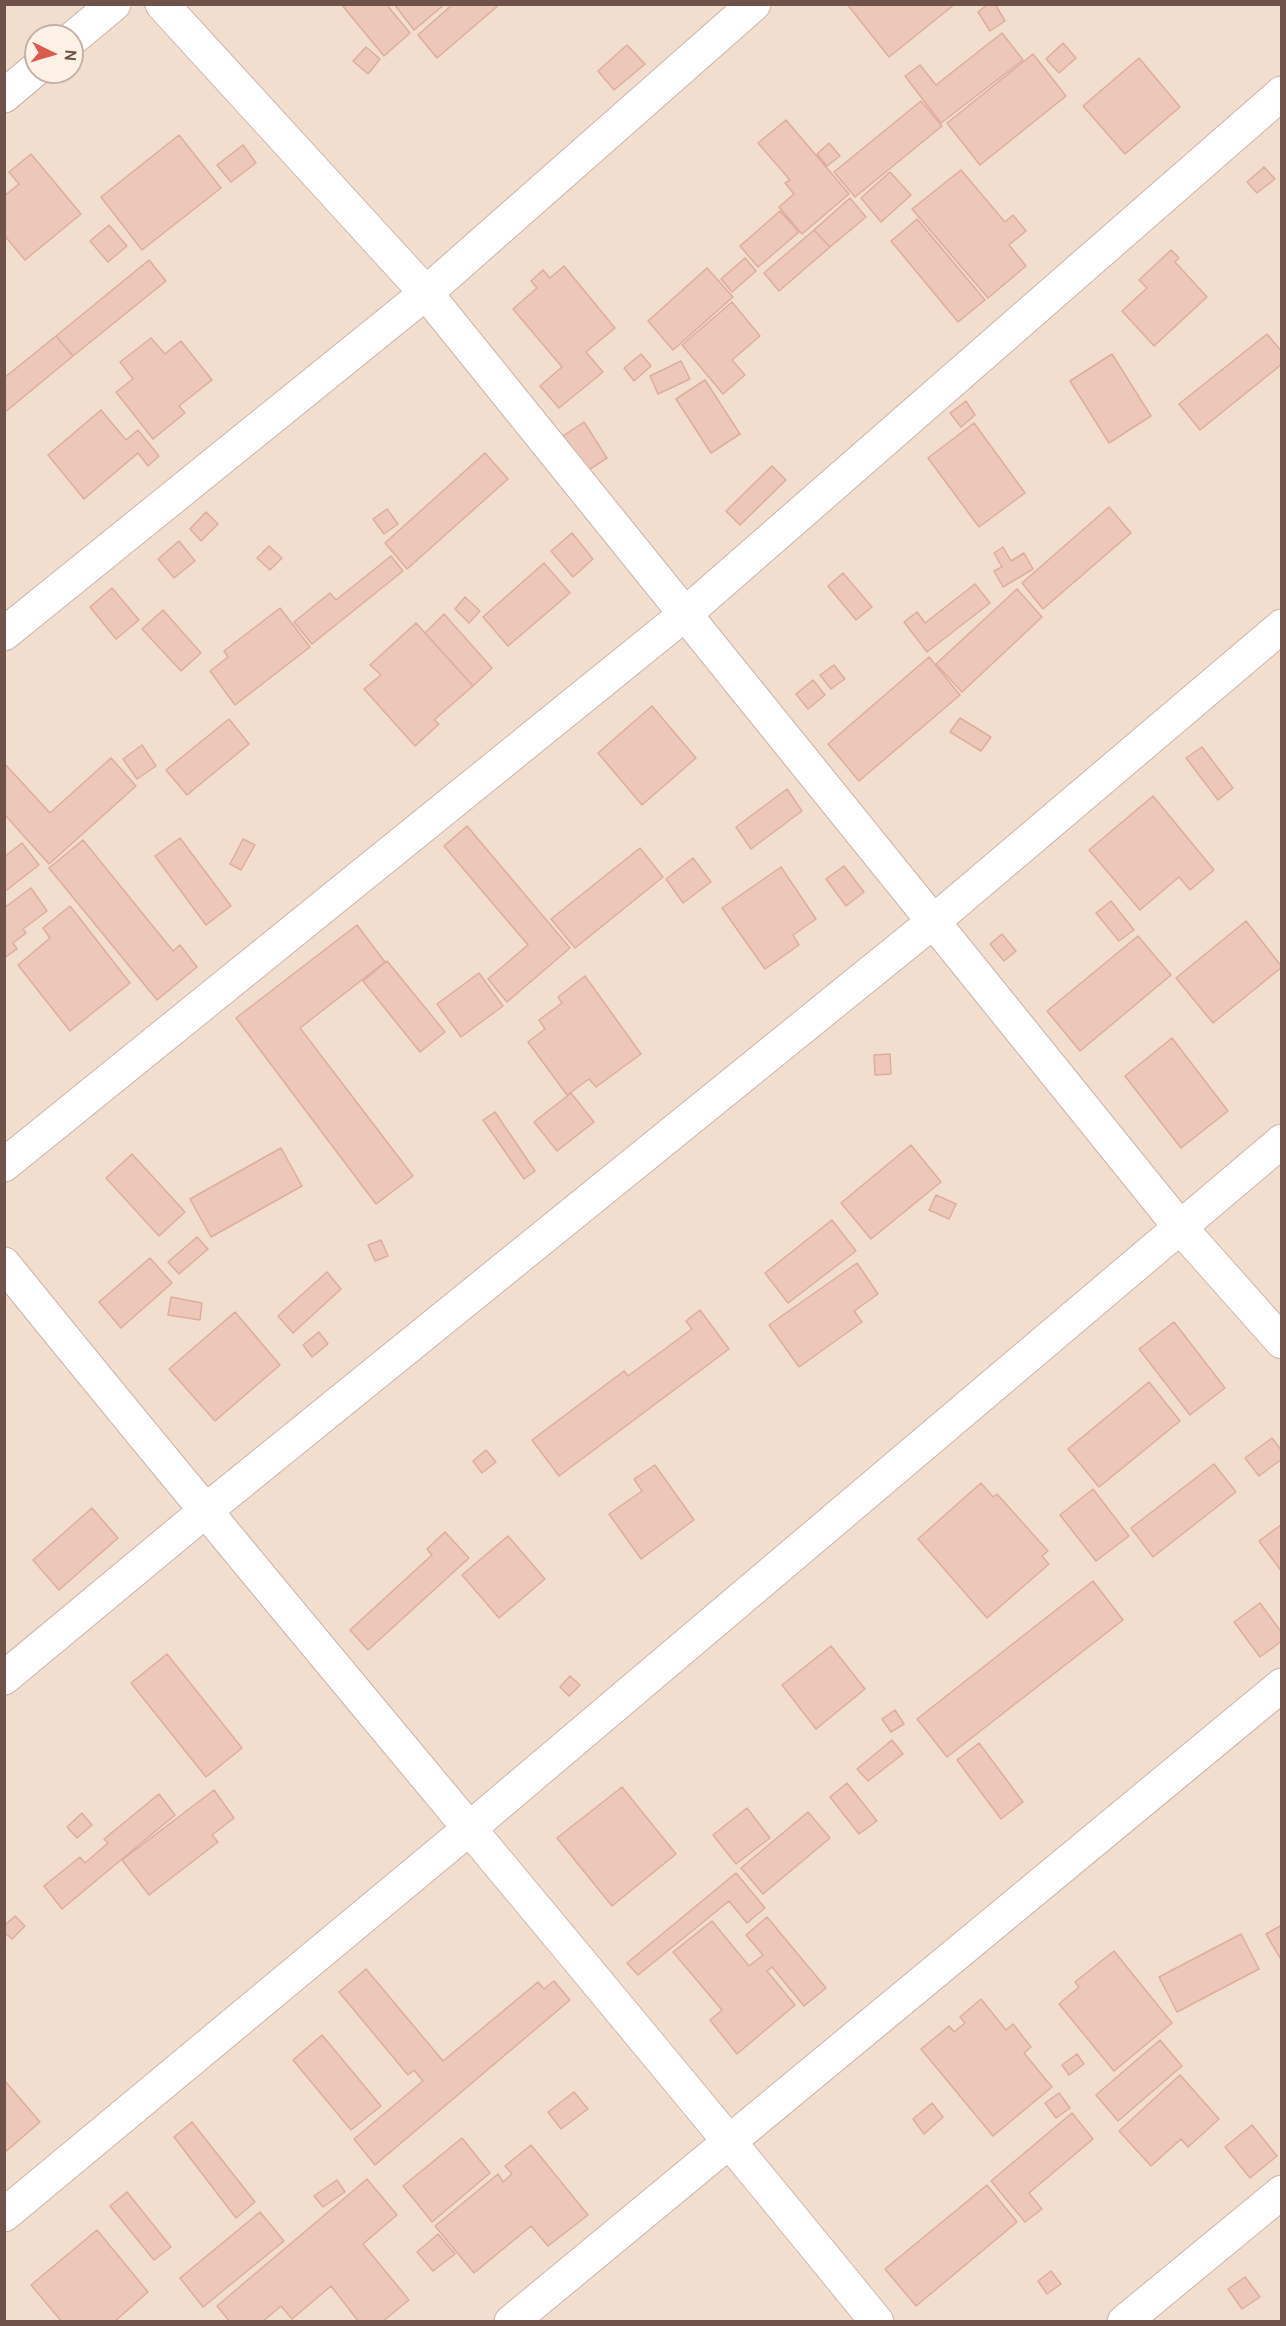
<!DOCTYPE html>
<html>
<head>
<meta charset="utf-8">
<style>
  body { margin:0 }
  #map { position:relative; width:1286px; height:2326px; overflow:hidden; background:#faede0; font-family:Cabin,sans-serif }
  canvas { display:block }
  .frame { position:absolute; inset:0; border:6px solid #6f5249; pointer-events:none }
  .north { position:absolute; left:24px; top:24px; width:60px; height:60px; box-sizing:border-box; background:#fef1e6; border:2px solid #c5b1a7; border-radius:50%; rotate:95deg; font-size:16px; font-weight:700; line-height:24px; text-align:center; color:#6f5249 }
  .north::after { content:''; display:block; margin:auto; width:21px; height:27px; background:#dd5b4c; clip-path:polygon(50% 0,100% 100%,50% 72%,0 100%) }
</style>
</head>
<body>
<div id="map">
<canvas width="1286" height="2326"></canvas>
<div class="frame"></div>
<div class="north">N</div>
</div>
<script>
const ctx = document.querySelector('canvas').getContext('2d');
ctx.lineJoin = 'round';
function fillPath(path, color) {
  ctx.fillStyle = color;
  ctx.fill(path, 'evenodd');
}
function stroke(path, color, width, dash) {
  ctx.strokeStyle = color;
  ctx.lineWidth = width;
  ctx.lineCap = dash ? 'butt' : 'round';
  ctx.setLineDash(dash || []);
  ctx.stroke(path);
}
const residential = new Path2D(`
  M5,5H1281V2321H5ZM36,36H72V72H36Z`);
const building = new Path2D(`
  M341,4H386L410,33L384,56Z
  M394,4H445L414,30Z
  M453,4H500L437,58L418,35Z
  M847,4H955L889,57Z
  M988,4H995L1005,21L990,31L978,12Z
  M1002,33L1023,60L941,123L905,76L920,65L936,85Z
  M1063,43L1076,58L1059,73L1046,59Z
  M627,45L645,64L614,90L598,71Z
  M366,47L380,59L368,74L353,61Z
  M1033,54L1066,96L980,165L947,123Z
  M1139,58L1180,107L1125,154L1083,106Z
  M921,101L942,126L855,197L834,172Z
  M786,120L849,194L802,234L779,207L794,194L785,183L790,180L758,143Z
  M179,135L221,188L142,250L101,197Z
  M829,143L840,156L827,166L817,154Z
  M243,145L256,163L231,182L217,165Z
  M31,154L81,214L25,260L4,235V196L19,184L9,172Z
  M1264,167L1275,179L1257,193L1247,182Z
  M961,170L1005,222L1013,215L1026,231L1009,245L1026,266L988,298L912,209Z
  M890,172L911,195L881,222L861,198Z
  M850,198L866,217L830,247L814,230Z
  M780,211L799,232L758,267L740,246Z
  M917,219L985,300L958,322L891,241Z
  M109,225L127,246L108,262L90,241Z
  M814,230L830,247L779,291L764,273Z
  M1171,250L1179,258L1175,262L1207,297L1154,346L1122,311L1147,288L1139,280Z
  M745,258L756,271L732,292L721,279Z
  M149,260L166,281L73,356L56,336Z
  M564,266L615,328L586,352L603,372L559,408L540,386L562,367L513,309L537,288L531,281L543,270L550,278Z
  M707,268L733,297L673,350L648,321Z
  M732,302L760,336L732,360L745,375L723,394L682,345Z
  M1267,334L1282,352V364L1200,430L1179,404Z
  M56,336L73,356L4,413V378Z
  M151,338L165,354L181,341L212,380L179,406L185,413L153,439L116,392L133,379L120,362Z
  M641,354L651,366L634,381L624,368Z
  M1112,354L1151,416L1109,443L1070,381Z
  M681,361L690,379L658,394L650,376Z
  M705,380L740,434L711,453L676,399Z
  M966,401L975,415L961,427L950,413Z
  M101,410L126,440L138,430L159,456L148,466L138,453L84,499L48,455Z
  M584,422L607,458L587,471L563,436Z
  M974,423L1025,493L979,527L928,458Z
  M485,453L508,479L407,569L385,543Z
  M772,466L786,480L740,525L726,511Z
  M1109,507L1131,533L1043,609L1022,583Z
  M387,509L398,524L384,534L373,519Z
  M206,512L218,524L201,541L190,529Z
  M572,533L593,559L573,577L551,551Z
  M179,541L195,561L174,578L158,559Z
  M269,546L282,558L270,570L257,558Z
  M1003,547L1011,561L1024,553L1033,569L1003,587L994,571L1002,567L994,553Z
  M391,556L403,571L312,644L294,622L330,593L336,600Z
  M544,563L570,593L508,646L483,617Z
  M843,573L872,607L856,620L828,586Z
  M975,584L990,603L927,652L904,622L917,612L925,623Z
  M112,588L139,620L116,639L90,607Z
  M1017,589L1042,617L962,692L936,664Z
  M465,597L480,611L469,623L455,609Z
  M280,608L310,647L235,705L210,671L228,657L224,651Z
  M163,610L201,653L181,671L142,629Z
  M444,614L492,668L473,686L425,633Z
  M416,623L473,686L434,720L439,724L415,746L364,689L381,675L370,665Z
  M929,657L960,695L859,781L828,744Z
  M834,665L845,679L831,689L820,675Z
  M813,680L825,695L808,709L796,694Z
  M652,706L696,758L642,805L598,753Z
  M960,718L991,737L981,751L950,732Z
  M229,719L249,744L187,795L166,770Z
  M142,745L156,766L137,779L123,759Z
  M1202,747L1233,788L1218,800L1186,758Z
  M111,758L136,786L49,864L4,814V763L50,813Z
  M787,789L802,811L751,849L736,827Z
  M1153,796L1214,870L1190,890L1179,877L1140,910L1089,850Z
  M467,826L570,948L507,1002L488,979L528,945L444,846Z
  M180,838L231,906L206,925L155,856Z
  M243,839L255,845L241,870L230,864Z
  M83,840L173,951L180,945L197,967L157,1000L49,868Z
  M22,843L39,865L4,892V857Z
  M640,848L663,877L575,948L551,919Z
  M693,858L711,882L683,903L666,879Z
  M844,866L864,892L846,906L826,879Z
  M781,867L816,919L793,935L799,945L765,969L722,908Z
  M31,888L47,911L23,929L26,933L13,943L17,949L4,958V908Z
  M1111,901L1134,930L1119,941L1096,913Z
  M70,906L130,983L70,1031L18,965L50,938L43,928Z
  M1246,921L1282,967L1213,1023L1176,978Z
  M357,925L385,962L300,1028L413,1176L376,1204L236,1018Z
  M1002,934L1016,951L1004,961L990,944Z
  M1138,936L1171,975L1080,1051L1047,1011Z
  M387,961L445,1032L420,1052L363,981Z
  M479,973L503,1006L461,1037L437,1004Z
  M585,976L641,1054L596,1087L589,1079L567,1095L528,1042L545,1029L539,1020L562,1003L558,997Z
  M1172,1038L1228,1111L1181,1148L1125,1076Z
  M890,1054L891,1074L875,1075L874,1055Z
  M571,1093L594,1122L557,1151L534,1122Z
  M495,1112L535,1171L524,1179L483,1120Z
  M911,1145L941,1182L871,1239L841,1203Z
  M281,1148L302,1186L211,1237L190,1199Z
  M132,1154L185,1212L159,1236L106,1178Z
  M936,1195L956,1204L949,1219L929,1210Z
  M832,1220L856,1251L788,1303L765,1273Z
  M197,1237L208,1249L179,1274L168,1262Z
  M381,1240L388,1256L375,1261L368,1245Z
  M150,1258L172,1283L121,1328L99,1302Z
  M857,1263L878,1294L854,1311L862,1322L799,1367L769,1325Z
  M327,1272L341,1289L293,1333L278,1316Z
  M171,1297L202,1303L200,1320L168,1315Z
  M700,1310L729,1349L559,1476L532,1440L624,1371L628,1376L692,1329L686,1321Z
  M235,1312L280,1365L215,1421L169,1369Z
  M1174,1322L1225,1388L1190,1415L1139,1349Z
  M319,1332L328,1344L312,1357L303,1345Z
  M1149,1382L1180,1421L1099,1487L1068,1449Z
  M1272,1438L1282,1451V1459L1259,1476L1245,1458Z
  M486,1450L496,1462L482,1473L473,1461Z
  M1214,1464L1236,1492L1153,1557L1131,1528Z
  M655,1465L694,1520L641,1559L609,1514L642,1491L634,1479Z
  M981,1483L993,1497L997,1494L1048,1551L1042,1556L1049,1564L987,1618L918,1539Z
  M1093,1489L1129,1536L1096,1561L1060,1515Z
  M92,1508L118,1538L59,1590L33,1560Z
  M1282,1524V1572L1259,1541Z
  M445,1532L469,1558L368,1650L350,1630L432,1555L427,1549Z
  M508,1536L545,1579L499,1618L462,1575Z
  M1093,1581L1123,1620L947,1757L917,1719Z
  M1260,1603L1282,1633V1641L1260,1657L1234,1622Z
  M831,1646L865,1689L816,1729L782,1685Z
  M167,1654L242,1748L206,1777L131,1683Z
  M570,1676L580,1685L569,1696L560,1687Z
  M895,1710L904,1724L891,1732L882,1719Z
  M892,1740L903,1754L868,1781L857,1769Z
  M979,1743L1023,1802L1001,1819L957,1760Z
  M847,1783L877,1821L859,1834L830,1797Z
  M622,1787L676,1854L612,1906L557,1838Z
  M214,1790L234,1818L212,1835L218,1842L149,1895L122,1860Z
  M159,1794L175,1815L62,1909L44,1886L80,1857L85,1863L108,1843L104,1839Z
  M747,1808L770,1838L736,1864L713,1835Z
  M808,1812L830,1838L763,1894L741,1868Z
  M82,1813L92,1825L77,1838L67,1827Z
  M736,1873L765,1908L747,1923L729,1901L638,1975L627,1963Z
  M15,1916L25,1926L12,1939L4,1932V1926Z
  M767,1917L826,1988L804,2006L772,1967L767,1971L795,2005L737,2054L710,2020L722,2010L673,1952L712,1921L749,1966L763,1955L746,1935Z
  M1282,1925V1961L1266,1934Z
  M1241,1934L1259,1969L1177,2012L1159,1977Z
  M1114,1951L1172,2023L1114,2071L1059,2004L1079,1987L1075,1982Z
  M366,1969L443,2061L538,1982L544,1989L554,1981L570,2000L375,2165L354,2139L423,2081L414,2070L408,2075L339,1992Z
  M981,1999L1006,2030L1013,2024L1031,2047L1024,2053L1052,2087L993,2136L921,2049L949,2026L954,2032L965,2023L960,2017Z
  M322,2035L381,2106L351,2130L293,2060Z
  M1160,2040L1182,2066L1118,2121L1096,2095Z
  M1077,2054L1084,2064L1069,2075L1062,2065Z
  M1180,2075L1219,2119L1188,2147L1181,2139L1151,2166L1119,2131Z
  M4,2080L40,2122L4,2153Z
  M574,2092L588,2109L561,2129L548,2112Z
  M1059,2093L1070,2108L1056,2118L1045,2103Z
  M932,2103L943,2117L924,2134L913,2119Z
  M1072,2113L1093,2139L1029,2193L1042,2209L1025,2222L991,2181Z
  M192,2122L255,2202L236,2218L174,2137Z
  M1252,2125L1277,2156L1250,2178L1225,2147Z
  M462,2138L490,2173L432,2222L403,2186Z
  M531,2145L588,2215L548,2246L531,2226L474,2273L435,2226L498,2174L503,2182L512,2174L505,2166Z
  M367,2179L397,2215L363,2244L409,2300L382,2322H359L331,2286L292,2319L281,2306L262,2322H230L217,2306Z
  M337,2180L345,2192L323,2207L314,2196Z
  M987,2185L1017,2222L916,2306L885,2269Z
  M127,2192L171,2247L154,2260L110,2206Z
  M260,2212L284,2241L203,2307L180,2278Z
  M97,2230L148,2292L114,2322H62L31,2285Z
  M438,2234L455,2254L433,2271L417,2252Z
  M1051,2271L1061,2284L1047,2294L1038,2281Z
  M1245,2277L1260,2297L1242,2309L1228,2289Z`);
const street = new Path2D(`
  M162,4L426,293L1179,1226L1282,1342
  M72,39L114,4
  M4,96L36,69
  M4,634L426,293L754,4
  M4,1165L684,615L1282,93
  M4,1264C291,1620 589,1967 877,2322
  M4,1678L204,1512L934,921L1282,626
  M4,2215L470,1828L1282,1141
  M511,2322L1282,1685
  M1124,2322L1282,2192`);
fillPath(residential, '#f1decf');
fillPath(building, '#edc8ba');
stroke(building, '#dfad9b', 1.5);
stroke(street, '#ccb6ab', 35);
stroke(street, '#fff', 33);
</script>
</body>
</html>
